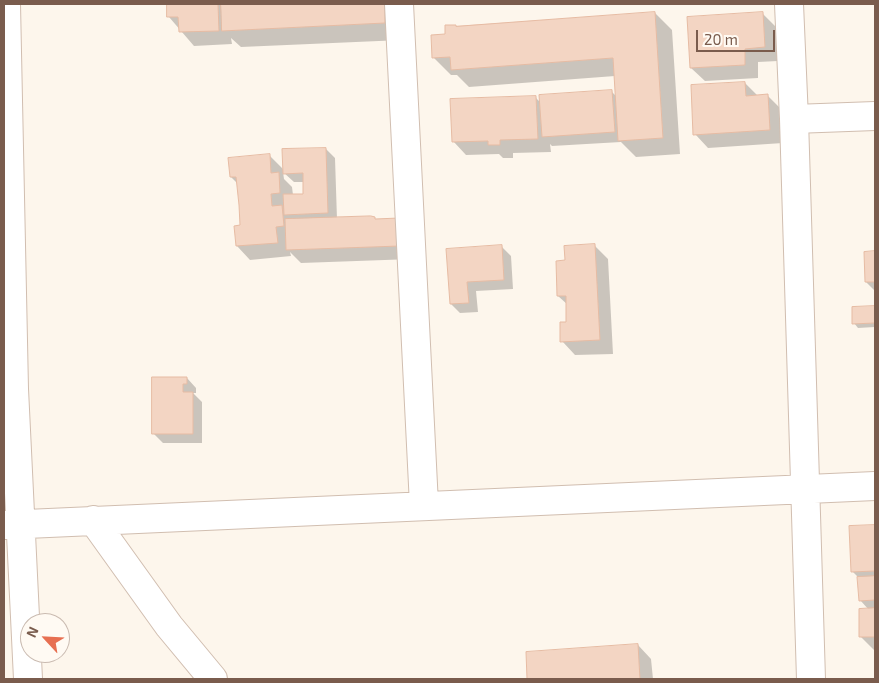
<!DOCTYPE html>
<html>
<head>
<meta charset="utf-8">
<style>
  body { margin:0 }
  #map { position:relative; width:879px; height:683px; overflow:hidden; background:#fdf6ec; font-family:"Exo 2",sans-serif }
  canvas { display:block }
  .frame { position:absolute; inset:0; border:5px solid #7a5c4d; pointer-events:none }
  .north { position:absolute; left:20px; top:613px; width:50px; height:50px; box-sizing:border-box; background:#fffaf3; border:1px solid #cabbb1; border-radius:50%; rotate:295deg; font-size:14px; font-weight:700; line-height:20px; text-align:center; color:#7a5c4d }
  .north::after { content:''; display:block; margin:auto; width:18px; height:22px; background:#e76f51; clip-path:polygon(50% 0,100% 100%,50% 72%,0 100%) }
  .scale { position:absolute; left:696px; top:30px; width:79px; height:22px; box-sizing:border-box; border:2px solid #7a5c4d; border-top:0; padding-left:6px; font-size:15px; line-height:18px; white-space:nowrap; color:#7a5c4d; -webkit-text-stroke:4px #fffaf3; paint-order:stroke }
</style>
</head>
<body>
<div id="map">
<canvas width="879" height="683"></canvas>
<div class="frame"></div>
<div class="north">N</div>
<div class="scale">20 m</div>
</div>
<script>
const ctx = document.querySelector('canvas').getContext('2d');
ctx.lineJoin = 'round';
function fillPath(path, color) {
  ctx.fillStyle = color;
  ctx.fill(path, 'evenodd');
}
function stroke(path, color, width, dash) {
  ctx.strokeStyle = color;
  ctx.lineWidth = width;
  ctx.lineCap = dash ? 'butt' : 'round';
  ctx.setLineDash(dash || []);
  ctx.stroke(path);
}
const shadow = new Path2D(`
  M168,4H400L402,40L241,47L231,38L232,44L194,46L169,17Z
  M655,13L672,30L680,154L636,157L621,142L552,146L550,144L551,152L513,153V158H503L499,154L466,155L453,141L536,98L541,103L611,91L616,96L615,76L469,87L457,75H451L434,58L447,35L457,28Z
  M762,13L776,27L778,61L758,62V78L705,81L691,68Z
  M745,83L758,96H768L781,109L783,143L708,148L695,134Z
  M326,149L335,158L337,219L371,218L413,259L301,263L290,252L291,256L250,260L237,246L241,226L238,184L231,177L269,155L284,170ZM283,172L294,182H304L305,195H293L292,187L284,179Z
  M501,246L511,256L513,289L476,291L478,312L460,313L451,304L447,250Z
  M595,246L608,259L613,354L575,355L562,341L567,323L568,305L558,296L566,260Z
  M865,253H875V291L866,282Z
  M875,307V327L858,328L854,323L853,308Z
  M154,378H187L196,388V393H193L202,402V443H163L153,433Z
  M875,526V650H874L861,637L869,610L860,600L859,578L852,571L851,527Z
  M638,645L651,659L653,679H528V653Z`);
const building = new Path2D(`
  M167,4H218L219,31L179,32L178,17H167Z
  M221,4H385V23L222,31Z
  M655,12L663,138L618,141L613,58L451,70L450,57L432,58L431,35L445,34V25H456V26Z
  M763,12L765,47L745,49V65L690,68L687,17Z
  M745,82L746,96L768,94L770,130L693,135L691,85Z
  M612,90L615,132L542,137L539,95Z
  M536,96L538,139L500,140V145H488V141L452,142L450,99Z
  M326,148L328,213L284,215L283,194H303V173L283,174L282,149Z
  M270,154L271,173L279,172L280,193L271,194L272,206L282,205L284,226L276,227L278,243L236,246L234,226L240,225L239,205L236,177H230L228,158Z
  M371,216L375,217V219L399,218L400,246L286,250L285,219Z
  M595,244L600,340L560,342V322H566V296H557L556,261L565,260L564,246Z
  M502,245L504,280L467,282L469,303L450,304L446,249Z
  M875,251V282H865L864,252Z
  M875,306V323L852,324V307Z
  M152,377H187V384H183V392H193V434H152Z
  M875,525V571L851,572L849,526Z
  M875,576V600L859,601L857,577Z
  M875,608V637H859V609Z
  M638,644L640,679H527L526,652Z`);
const minor = new Path2D(`
  M6,4L14,389L28,679
  M399,4L424,505
  M789,4L794,119L811,679
  M794,119L875,116
  M93,520L169,626L213,679
  M4,525L875,486`);
fillPath(shadow, '#0003');
fillPath(building, '#f3d5c3');
stroke(building, '#e6bba3', 1);
stroke(minor, '#d1beb0', 30);
stroke(minor, '#fff', 28);
</script>
</body>
</html>
